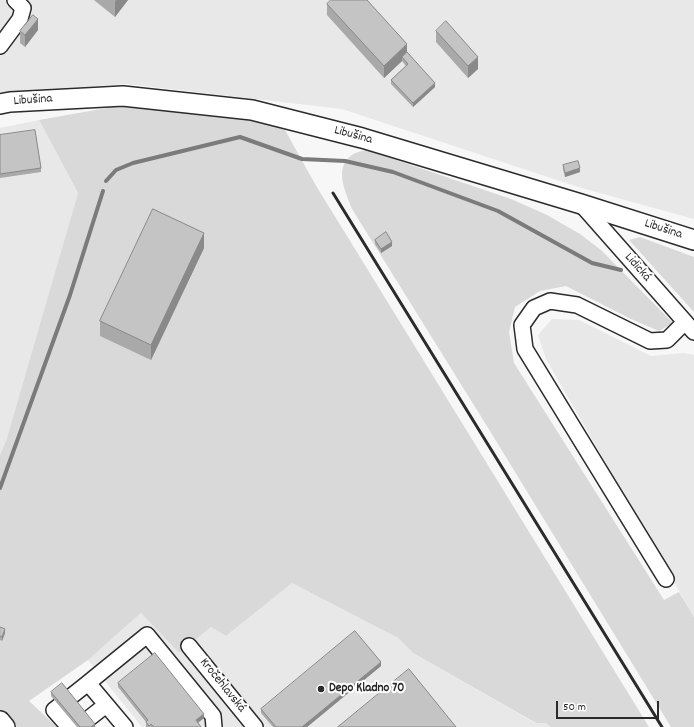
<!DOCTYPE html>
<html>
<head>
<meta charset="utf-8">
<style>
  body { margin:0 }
  #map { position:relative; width:694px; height:727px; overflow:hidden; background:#f7f7f7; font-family:Dekko,sans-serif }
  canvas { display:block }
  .scale { position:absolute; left:556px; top:701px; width:103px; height:18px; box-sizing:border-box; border:2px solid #2b2b2b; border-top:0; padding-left:5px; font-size:12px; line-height:14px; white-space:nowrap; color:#2b2b2b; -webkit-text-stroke:3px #fff; paint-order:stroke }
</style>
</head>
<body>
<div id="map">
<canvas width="694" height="727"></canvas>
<div class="scale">50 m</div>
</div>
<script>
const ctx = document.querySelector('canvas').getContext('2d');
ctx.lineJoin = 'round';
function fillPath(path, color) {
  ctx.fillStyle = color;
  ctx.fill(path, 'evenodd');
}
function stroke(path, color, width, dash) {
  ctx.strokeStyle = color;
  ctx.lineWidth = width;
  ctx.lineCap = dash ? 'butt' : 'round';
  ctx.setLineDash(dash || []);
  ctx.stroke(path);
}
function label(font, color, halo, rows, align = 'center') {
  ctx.font = font + ' Dekko,sans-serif';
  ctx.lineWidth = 4;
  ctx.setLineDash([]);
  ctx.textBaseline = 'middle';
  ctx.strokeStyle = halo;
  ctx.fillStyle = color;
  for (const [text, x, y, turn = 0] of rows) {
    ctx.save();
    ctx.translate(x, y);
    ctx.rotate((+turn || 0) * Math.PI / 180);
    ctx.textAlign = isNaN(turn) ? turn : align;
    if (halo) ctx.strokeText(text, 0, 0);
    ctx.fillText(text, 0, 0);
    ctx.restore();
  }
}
const built = new Path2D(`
  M0,0H694V219L578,187L342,109L127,84L0,92Z
  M39,120L78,193L6,441L0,455V128Z
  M552,319L579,320L651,356L684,353L694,355V617L546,359L538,335Z
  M292,583L398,638L413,653L535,723H546L551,727H142L88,660L141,613L179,653L211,627L226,636Z`);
const green = new Path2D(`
  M124,105L247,119L285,130L315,184L649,727H551L546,723H536L413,653L398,638L292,583L226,636L211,627L179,653L141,613L88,660L29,701L57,727H17L0,710V455L6,441L78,193L39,120Z
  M367,150L511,199L547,215L580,234L601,250L673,323L659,331L631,319L566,286L540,291L515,307L509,332L514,363L664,600L679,592L694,617V727H671L490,431L352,209C346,193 333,168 352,155C356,152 362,151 367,150Z
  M640,237L694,257V312L629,240Z`);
const stream = new Path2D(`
  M106,181L116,170L133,163L240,137L302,159L345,161L393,172L498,211L592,263L621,270
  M0,488L70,295L103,191`);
const minor = new Path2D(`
  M0,46L20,19L23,8L15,0
  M581,204L694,332
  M666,579L525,349L522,325L534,308L550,301L577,305L650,341L667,340L685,322
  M189,646L255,727
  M69,727L54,710L88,683
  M78,727L106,705
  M125,727L88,683L147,635L213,716L214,727`);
const major = new Path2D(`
  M0,104L10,102L123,96L252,110L362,138L581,204L694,240
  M0,721L5,727`);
const rail = new Path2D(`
  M333,193L662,727`);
const wall = new Path2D(`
  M94,0H128L115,17Z
  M327,4L407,52L435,87L413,107L391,84V80L406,66L402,61L384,78L327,15Z
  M38,30L25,47L20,43V31Z
  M436,31L478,69L468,78L436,42Z
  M0,135L41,168V172L0,178Z
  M563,165L580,172L565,177L563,169Z
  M375,240L392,246L381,253L375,244Z
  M204,248L151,360L100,336V321Z
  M0,627L5,633L2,641L0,640Z
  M381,666L307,727H273L261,713V709Z
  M118,683L204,718L198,723L201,727H146V722L118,687Z
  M51,692L95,727H77L51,696Z`);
const shadedWall = new Path2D(`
  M116,0H128L115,17V2Z
  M38,19V30L25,47V35Z
  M407,44V56L402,57V61L384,78V66Z
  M478,57V69L468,78V66Z
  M435,83V87L413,107V103Z
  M580,168V172L565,177V173Z
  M204,233V248L151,360V345Z
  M392,242V246L381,253V249Z
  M5,629V633L2,641V637Z
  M381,662V666L307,727H302Z
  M204,714V718L196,724V720Z
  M95,724V727H91Z`);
const building = new Path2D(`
  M331,0H367L407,44L384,66L327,4Z
  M33,15L38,19L25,35L20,31Z
  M446,21L478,57L468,66L436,31Z
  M407,52L435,83L413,103L391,80L408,64L402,57Z
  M35,130L41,168L0,174V135Z
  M578,161L580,168L565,173L563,165Z
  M153,209L204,233L151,345L100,321Z
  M386,232L392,242L381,249L375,240Z
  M0,627L5,629L2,637L0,636Z
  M355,631L381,662L302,727H276L261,709Z
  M155,653L204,714L196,720L201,727H154L151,724L149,726L146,722L148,720L118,683Z
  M409,669L456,727H338Z
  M62,683L95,724L91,727H80L51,692Z`);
const markers = [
  [321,689,4,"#2b2b2b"]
];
const streetNames = [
  ["Libušina",33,101,-4],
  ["Libušina",353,136,15],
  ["Libušina",663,230,18],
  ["Lidická",637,268,49],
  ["Kročehlavská",222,686,51]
];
const poiNames = [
  ["Depo Kladno 70",329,689]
];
fillPath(built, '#e8e8e8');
fillPath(green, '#d9d9d9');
stroke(stream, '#7b7b7b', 4);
stroke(minor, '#2b2b2b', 18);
stroke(major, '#2b2b2b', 22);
stroke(minor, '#fff', 15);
stroke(major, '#fff', 19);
stroke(rail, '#2b2b2b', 3);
fillPath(wall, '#a9a9a9');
fillPath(shadedWall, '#898989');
fillPath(building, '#c4c4c4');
stroke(building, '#898989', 1);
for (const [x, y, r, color] of markers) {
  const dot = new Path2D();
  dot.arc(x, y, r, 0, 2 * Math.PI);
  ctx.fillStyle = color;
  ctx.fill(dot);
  stroke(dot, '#fff', 1.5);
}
label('13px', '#2b2b2b', '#fff', streetNames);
label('bold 13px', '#2b2b2b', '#fff', poiNames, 'left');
</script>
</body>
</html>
